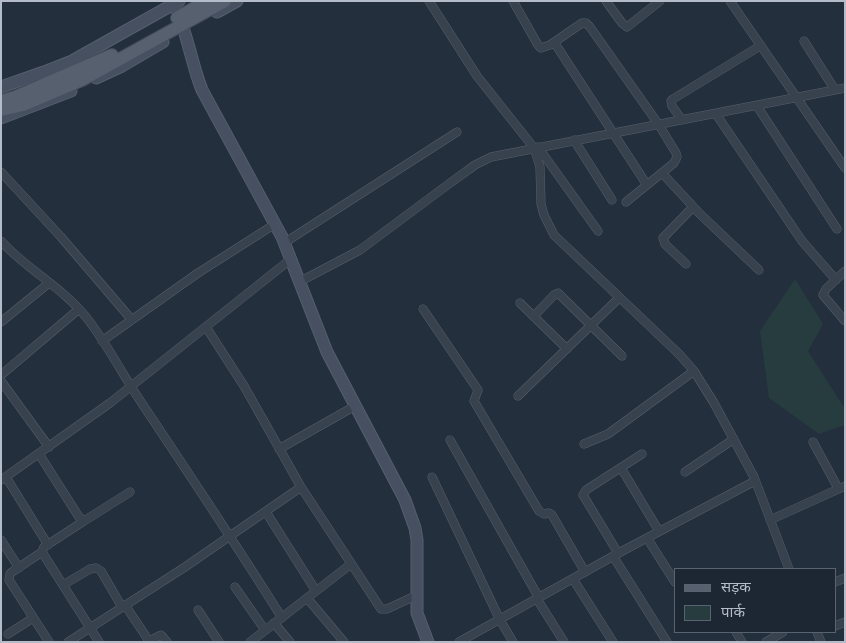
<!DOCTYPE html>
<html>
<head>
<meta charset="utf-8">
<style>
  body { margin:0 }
  #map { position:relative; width:846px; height:643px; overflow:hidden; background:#242f3e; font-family:Helvetica,"Noto Sans Devanagari",sans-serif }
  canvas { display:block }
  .frame { position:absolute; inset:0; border:2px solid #b4bcc9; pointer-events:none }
  .legend { position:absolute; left:674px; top:568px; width:162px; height:65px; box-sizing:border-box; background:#1d2633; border:1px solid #59626f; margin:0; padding:6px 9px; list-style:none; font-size:15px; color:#b4bcc9 }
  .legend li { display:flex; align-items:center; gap:10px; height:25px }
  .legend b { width:25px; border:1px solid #59626f }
</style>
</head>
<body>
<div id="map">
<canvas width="846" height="643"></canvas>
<div class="frame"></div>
<ul class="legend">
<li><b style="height:6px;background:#56606e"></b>सड़क</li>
<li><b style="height:14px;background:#263c3f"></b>पार्क</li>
</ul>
</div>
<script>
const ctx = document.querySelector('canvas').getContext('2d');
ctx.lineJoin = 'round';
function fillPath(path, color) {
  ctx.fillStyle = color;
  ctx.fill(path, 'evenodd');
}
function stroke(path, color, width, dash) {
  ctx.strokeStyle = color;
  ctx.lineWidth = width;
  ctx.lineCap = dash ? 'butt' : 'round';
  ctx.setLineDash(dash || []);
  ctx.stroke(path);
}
const green = new Path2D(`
  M795,279L823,324L808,351L845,409V425L819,434L769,398L760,331Z`);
const street = new Path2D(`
  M429,1L477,76L534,148L540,167L541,204L544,215L554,235L679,354L694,371L714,403L754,477L789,569
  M513,1L538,45L541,48L550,45L582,23H586L590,27L659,125L676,153L677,157L674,163L626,202
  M606,1L622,23L627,27L660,1
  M730,1L845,168
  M804,41L835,90
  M554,42L647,185
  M757,106L837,229
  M716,114L802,241L836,280
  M682,120L672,106L671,101L673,99L760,46
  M574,140L612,200
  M538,147L598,231
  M1,172L61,237L132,320
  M662,173L700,214L759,270
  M1,241C26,269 62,287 86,317C106,342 121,372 139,399C187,471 236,544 282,618
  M284,243L457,132
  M686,264L665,244L663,238L693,207
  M845,271L826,289L823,295L845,321
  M299,282L360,250L446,186L475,165L491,157L845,88
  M520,303L567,349
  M423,309L478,390L474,401L539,511L544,514L549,513L552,515L585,572
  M534,316L554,295L558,293L622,356
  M1,322L49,283
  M206,327L244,386L301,487L379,606L381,609H387L417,595
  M102,341L198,273L275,224
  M1,375L79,309
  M1,381L49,447
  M518,396L619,298
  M450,440L539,598
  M813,442L838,488
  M584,444L608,434L619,426L694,371
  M279,449L355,406
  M39,454L79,517L84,521L130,492
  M621,468L659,531
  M685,472L734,439
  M6,477L48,545
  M432,477L500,620L513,642
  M1,480L110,403L291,259
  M266,512L316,591
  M770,520L845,486
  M84,521L44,547L42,552L99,642
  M647,538L675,582
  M1,540L19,568
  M42,552L12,572L10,574L9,580L49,642
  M618,553L583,495L586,490L642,454
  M613,556L667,642
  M573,579L613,642
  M835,582L845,578
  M63,585L90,569L96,568L101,571L122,607
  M235,587L265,630
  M307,598L344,642
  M537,599L564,642
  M125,605L149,641L161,635L167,642
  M198,610L219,642
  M274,623L290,642
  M835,626L845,622
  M736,632L742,642
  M817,632L821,642
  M8,634L33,618
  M68,642L185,567L301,487
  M250,642L351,564
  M459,642L626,549L755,481
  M766,642L783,632`);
const secondary = new Path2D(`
  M174,4C187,31 191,62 202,90L282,237L327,352L405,500L415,528L417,540V613L428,642
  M217,12L237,1
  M96,78L122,66L163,42
  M1,87L44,72L72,61L179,1
  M1,118L71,91`);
const primary = new Path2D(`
  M177,18L206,1
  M1,101L15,97L112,55
  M1,110L23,105L82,80L225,1`);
fillPath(green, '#263c3f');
stroke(street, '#565f6c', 9);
stroke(secondary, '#565f6c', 13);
stroke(primary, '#414a57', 14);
stroke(street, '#38414e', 8);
stroke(secondary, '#465061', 11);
stroke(primary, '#56606e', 12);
</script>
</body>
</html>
